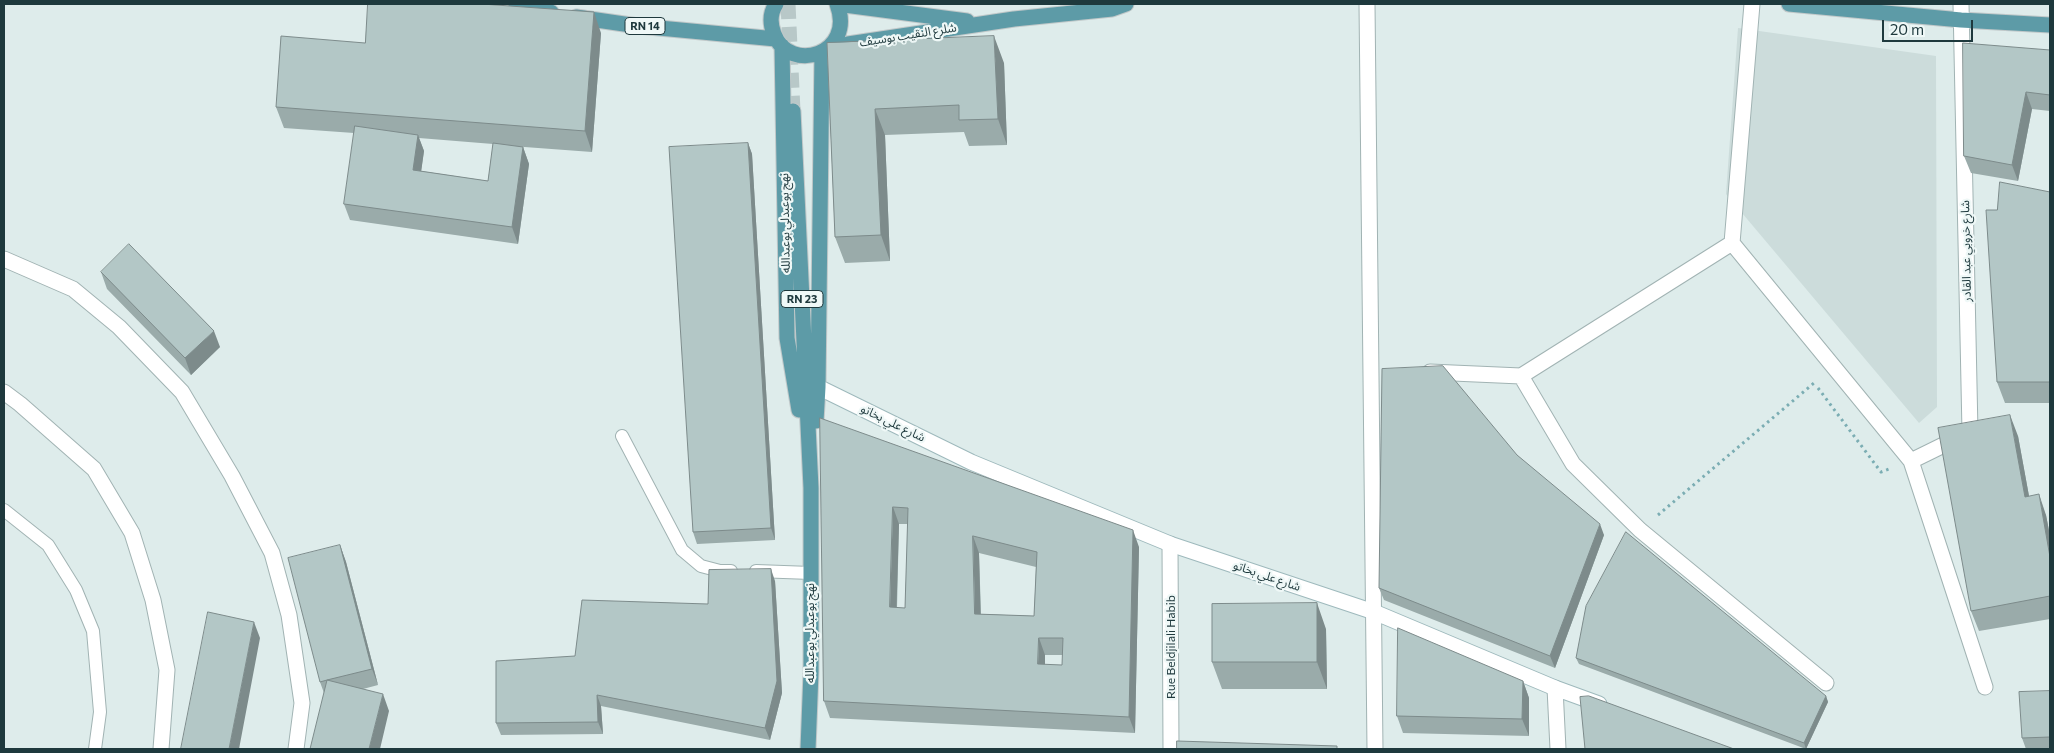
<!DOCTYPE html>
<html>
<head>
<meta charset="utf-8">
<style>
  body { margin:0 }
  #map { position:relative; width:2054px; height:753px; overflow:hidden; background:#deeceb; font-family:Commissioner,sans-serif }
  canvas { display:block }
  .frame { position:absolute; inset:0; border:5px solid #1e393d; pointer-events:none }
  .scale { position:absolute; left:1882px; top:20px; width:91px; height:22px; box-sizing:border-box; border:2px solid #1e393d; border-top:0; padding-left:6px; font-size:15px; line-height:18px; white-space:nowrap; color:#1e393d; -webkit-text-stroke:4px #eff8f7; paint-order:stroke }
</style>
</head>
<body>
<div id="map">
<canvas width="2054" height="753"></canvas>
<div class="frame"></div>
<div class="scale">20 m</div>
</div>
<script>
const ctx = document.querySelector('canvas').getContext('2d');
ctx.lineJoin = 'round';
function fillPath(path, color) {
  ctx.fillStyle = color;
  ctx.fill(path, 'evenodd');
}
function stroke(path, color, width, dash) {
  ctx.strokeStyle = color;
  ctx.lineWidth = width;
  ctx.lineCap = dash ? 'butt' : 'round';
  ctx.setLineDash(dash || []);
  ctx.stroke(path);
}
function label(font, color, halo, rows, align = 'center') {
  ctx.font = font + ' Commissioner,"Noto Sans Arabic",sans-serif';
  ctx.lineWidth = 4.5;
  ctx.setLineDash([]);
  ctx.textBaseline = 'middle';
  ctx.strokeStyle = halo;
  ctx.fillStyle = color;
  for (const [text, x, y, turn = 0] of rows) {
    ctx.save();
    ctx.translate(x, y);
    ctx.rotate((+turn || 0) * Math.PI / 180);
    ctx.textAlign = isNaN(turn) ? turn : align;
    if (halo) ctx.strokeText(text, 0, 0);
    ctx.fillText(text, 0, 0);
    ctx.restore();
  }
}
const built = new Path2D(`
  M1738,28L1936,56L1937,407L1919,423L1726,194Z`);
const primaryTunnel = new Path2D(`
  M788,4L793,111`);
const path = new Path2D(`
  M1818,388L1881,472L1889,469
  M1658,515L1814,383`);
const lane = new Path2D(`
  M622,436L682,550L701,566L720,571H731
  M4,510L48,545L76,590L93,631L100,712L95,749
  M756,571L811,573`);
const street = new Path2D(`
  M1367,4L1375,749
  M1732,243L1752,4
  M4,259L73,289L119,327L182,392L232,476L272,553L289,615L302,703L296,749
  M1430,372L1521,376
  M4,392L20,404L94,469L132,533L153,600L167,670L161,749
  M1911,461L1970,432L1961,4
  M1170,544L1171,749
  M1826,683L1640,530L1573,464L1521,376L1732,243L1911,461L1985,687
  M1555,688L1558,749`);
const secondary = new Path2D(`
  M818,387L971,462L1170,544L1374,612L1555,688L1599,704`);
const primary = new Path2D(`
  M516,4L551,12
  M776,4C770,13 770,24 774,34C790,75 856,54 837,4
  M837,4L967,21
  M1789,4L1961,20L2050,25
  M576,17L638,26L776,39
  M848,44L1014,19L1112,9L1126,4
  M782,46L787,338L799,410
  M793,111L811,488V672L808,749
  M816,421L818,387L822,52`);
const wall = new Path2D(`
  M601,33L592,152L511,146L523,147L529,164L518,244L350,220L344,204L354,133L284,128L276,107L365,43ZM419,138L493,144L488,181L421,171L424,151Z
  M827,43L1004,63L1007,145L969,146L964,132L885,135L890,261L845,263L835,237Z
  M2050,50V111L2032,109L2018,181L1971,173L1964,156Z
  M748,143L752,154L775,540L697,544L693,532Z
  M2050,192V403H2005L1997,382V210Z
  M101,272L220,347L191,375L107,289Z
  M820,418L1139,547L1135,733L830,718L824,701ZM899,524H908L905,608H897ZM979,553L1036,567L1034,616L981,614ZM1045,655H1063L1062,665H1045Z
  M2018,436L2029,496L2046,515L2050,536V619L1979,631L1971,611Z
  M1517,455L1604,535L1555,668L1384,600L1379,588Z
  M340,545L346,562L378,685L363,689L389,711L324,693L320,682Z
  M775,581L782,693L770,740L601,706L603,734L501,735L496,723L708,604Z
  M1326,629L1327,689H1222L1212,662Z
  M1576,658L1826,696L1828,702L1806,749L1579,664Z
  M1523,681L1529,698V736L1403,733L1397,716Z
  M2050,691V749H2026L2022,738Z`);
const shadedWall = new Path2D(`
  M594,12L601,33L592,152L585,131Z
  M994,36L1004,63L1007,145L998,119Z
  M2026,92L2032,109L2018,181L2012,165Z
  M875,109L885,135L890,261L881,235Z
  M418,135L424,151L419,187L413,170Z
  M748,143L752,154L775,540L771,528Z
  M523,147L529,164L518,244L512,227Z
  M214,331L220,347L191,375L185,358Z
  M2010,415L2018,436L2033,518L2025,497Z
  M2039,494L2046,515L2050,536V557Z
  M893,507L899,524L896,624L890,607Z
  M1600,524L1604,535L1555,668L1550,656Z
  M1133,530L1139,547L1135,733L1129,717Z
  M973,536L979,553L981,630L975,614Z
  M340,545L346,562L378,685L372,669Z
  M771,569L775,581L782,693L770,740L765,728Z
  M1317,603L1326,629L1327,689L1317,662Z
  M254,622L260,638L239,749H229Z
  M1039,638L1045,655V681L1038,664Z
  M1523,681L1529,698V736L1522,719Z
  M383,694L389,711L380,749H369Z
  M597,695L601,706L603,734L598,722Z
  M1826,696L1828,702L1806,749L1804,743Z`);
const building = new Path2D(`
  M368,4H482L594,12L585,131L276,107L281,36L365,43Z
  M994,36L998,119L959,120V105L875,109L881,235L835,237L827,43Z
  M1963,43L2050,50V95L2026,92L2012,165L1964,156Z
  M355,126L418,135L413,170L488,181L493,143L523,147L512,227L344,204Z
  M748,143L771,528L693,532L669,147Z
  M2000,182L2050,192V382H1997L1986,210H1997Z
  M129,244L214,331L185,358L101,272Z
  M1443,366L1517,455L1600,524L1550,656L1379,588L1382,369Z
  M2010,415L2025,497L2039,494L2050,557V596L1971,611L1938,428Z
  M820,418L1133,530L1129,717L824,701ZM893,507L908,508L905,608L890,607ZM973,536L1037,552L1034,616L975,614ZM1039,638H1063L1062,665L1038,664Z
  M1626,532L1826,696L1804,743L1576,658L1586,606Z
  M340,545L372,669L327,680L383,694L369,749H310L327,680L320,682L288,558Z
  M771,569L777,681L765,728L597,695L598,722L496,723V661L575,656L582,600L708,604L709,570Z
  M1317,603V662H1212V604Z
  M208,612L254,622L229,749H181Z
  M1398,628L1523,681L1522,719L1397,716Z
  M2050,691V737L2022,738L2019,692Z
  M1589,696L1734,749H1585L1580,697Z
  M1177,741L1337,746V749H1177Z`);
const shields = [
  [645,26,40],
  [802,299,42]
];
const shieldNames = [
  ["RN 14",645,26],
  ["RN 23",802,299]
];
const streetNames = [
  ["شلرع النقيب بوسيف",908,35,-9],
  ["نهج بوعبدلي بوعبدالله",785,223,-91],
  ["شارع خروبي عبد القادر",1966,251,-91],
  ["شارع علي بخاتو",893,423,26],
  ["شارع علي بخاتو",1267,576,19],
  ["نهج بوعبدلي بوعبدالله",810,633,-90],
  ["Rue Beldjilali Habib",1171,647,-90]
];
fillPath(built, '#ccdcdb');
stroke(primaryTunnel, '#b8c8c8', 15, [15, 8]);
stroke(lane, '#a1b3b3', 14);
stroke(street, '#a1b3b3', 17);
stroke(secondary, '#9eb9bc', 17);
stroke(primary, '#c0c8c9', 17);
stroke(path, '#7badb3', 3, [2.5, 4]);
stroke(lane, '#fff', 12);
stroke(street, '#fff', 15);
stroke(secondary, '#fff', 15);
stroke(primary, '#5d9ba7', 15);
fillPath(wall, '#9aabaa');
fillPath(shadedWall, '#7d8b8b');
fillPath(building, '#b3c7c6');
stroke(building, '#7d8b8b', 1);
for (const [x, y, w] of shields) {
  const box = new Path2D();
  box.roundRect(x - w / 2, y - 8.5, w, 17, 4);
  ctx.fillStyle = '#eff8f7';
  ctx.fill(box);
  stroke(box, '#1e393d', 1);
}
label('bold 11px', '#1e393d', null, shieldNames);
label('12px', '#1e393d', '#eff8f7', streetNames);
</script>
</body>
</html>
